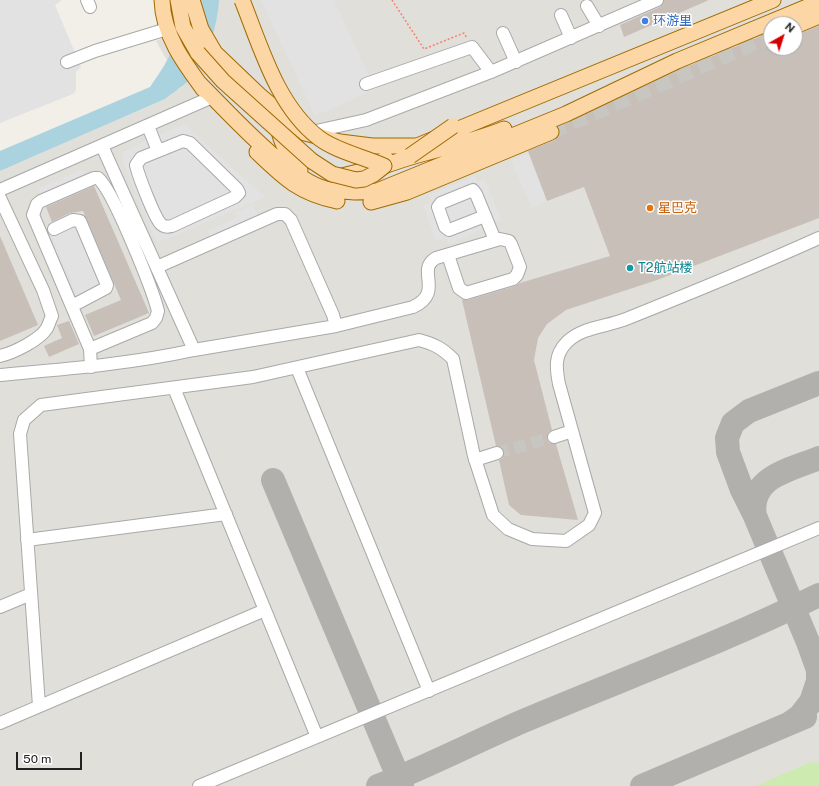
<!DOCTYPE html>
<html>
<head>
<meta charset="utf-8">
<style>
  body { margin:0 }
  #map { position:relative; width:819px; height:786px; overflow:hidden; background:#f2efe9; font-family:"Public Sans",sans-serif }
  canvas { display:block }
  .north { position:absolute; left:763px; top:16px; width:40px; height:40px; box-sizing:border-box; background:#fff; border:1px solid #a7a7a7; border-radius:50%; rotate:39deg; font-size:11px; font-weight:700; line-height:16px; text-align:center; color:#222 }
  .north::after { content:''; display:block; margin:auto; width:14px; height:18px; background:#d40000; clip-path:polygon(50% 0,100% 100%,50% 72%,0 100%) }
  .scale { position:absolute; left:16px; top:752px; width:66px; height:18px; box-sizing:border-box; border:2px solid #222; border-top:0; padding-left:5px; font-size:12px; line-height:14px; white-space:nowrap; color:#222; -webkit-text-stroke:3px #fff; paint-order:stroke }
</style>
</head>
<body>
<div id="map">
<canvas width="819" height="786"></canvas>
<div class="north">N</div>
<div class="scale">50 m</div>
</div>
<script>
const ctx = document.querySelector('canvas').getContext('2d');
ctx.lineJoin = 'round';
function fillPath(path, color) {
  ctx.fillStyle = color;
  ctx.fill(path, 'evenodd');
}
function stroke(path, color, width, dash) {
  ctx.strokeStyle = color;
  ctx.lineWidth = width;
  ctx.lineCap = dash ? 'butt' : 'round';
  ctx.setLineDash(dash || []);
  ctx.stroke(path);
}
function label(font, color, halo, rows, align = 'center') {
  ctx.font = font + ' "Public Sans","Noto Sans SC",sans-serif';
  ctx.lineWidth = 3;
  ctx.setLineDash([]);
  ctx.textBaseline = 'middle';
  ctx.strokeStyle = halo;
  ctx.fillStyle = color;
  for (const [text, x, y, turn = 0] of rows) {
    ctx.save();
    ctx.translate(x, y);
    ctx.rotate((+turn || 0) * Math.PI / 180);
    ctx.textAlign = isNaN(turn) ? turn : align;
    if (halo) ctx.strokeText(text, 0, 0);
    ctx.fillText(text, 0, 0);
    ctx.restore();
  }
}
const airport = new Path2D(`
  M172,0H819V786H0V171L165,99L182,87L156,41L177,33ZM771,24H795V48H771Z`);
const grass = new Path2D(`
  M811,762L819,763V786H756Z`);
const parking = new Path2D(`
  M0,0H62L55,5L81,67L76,72V90L73,94L0,123Z
  M261,0H334L375,89L315,116Z
  M184,124L265,197L157,243L123,163V153L130,148Z
  M528,153L547,201L532,208L511,161Z
  M83,169L87,179L43,199L38,189Z
  M475,176L477,182L485,179L501,220L449,244L445,238L436,241L423,205L432,202L428,195Z
  M253,205L260,218L211,239L208,231L236,218L234,213Z
  M83,210L117,290L82,308L48,228Z`);
const water = new Path2D(`
  M199,0H219C218,20 210,51 199,68C191,81 177,90 165,99L0,171V151L150,87L164,66Z`);
const taxiway = new Path2D(`
  M273,480L402,786
  M755,516C748,477 790,470 819,458
  M790,723L800,716L811,702L818,681V670L808,642L755,516L742,490L728,452L727,438L733,423L749,411L819,383
  M378,786C426,767 473,743 521,722C620,680 722,643 819,595
  M642,786L805,717`);
const building = new Path2D(`
  M664,0H709L624,37L620,25L660,7Z
  M819,26V218L657,280L566,310L547,324L538,338L534,360L552,430L548,432L547,439L549,443L556,444L578,520L521,515L509,505L499,460L503,458L504,451L502,447L496,446L462,300H468L515,286L520,283L610,256L584,187L547,201L528,151L555,140L560,134L559,128L562,125L681,69L771,32V48H795V35Z
  M94,186L149,313L94,336L85,315L121,300L83,211L70,213L52,222L46,207Z
  M0,236L38,325L0,341Z
  M69,321L79,344L49,357L44,346L62,338L57,325Z`);
const minorTunnel = new Path2D(`
  M497,453L554,437`);
const majorTunnel = new Path2D(`
  M551,132L771,36`);
const path = new Path2D(`
  M392,0L424,49L464,33L467,38`);
const minor = new Path2D(`
  M87,0L90,7
  M587,6L599,26
  M561,15L571,38
  M503,33L516,62
  M67,62L95,51L167,29
  M366,84L472,47L491,72
  M148,126L158,151
  M307,133L366,120L491,72L657,0
  M183,141L190,143L237,189L239,193L235,197L172,226C168,227 163,227 160,223C154,216 138,175 136,165L141,158Z
  M0,190L210,98
  M0,198L43,290L52,316C50,320 49,324 47,328C40,340 13,353 0,356
  M485,216L449,230L445,227L438,207L441,203L473,190L476,194L495,240
  M54,229L73,220L80,221L107,285L106,288L72,306
  M157,267L277,214H285L291,220L333,315L336,326
  M90,349L33,215L37,204L41,201L94,178H98C113,190 152,288 158,311L156,318L152,323L90,349L91,367
  M194,350L336,326L413,307C445,292 415,270 436,258L500,239L509,241L511,244L520,267L517,275L513,279L466,293L459,288L448,255
  M297,368L429,691
  M0,375C65,369 130,364 194,350L102,146
  M174,388L317,737
  M554,437L572,431
  M475,460L497,453
  M27,540L226,514
  M0,607L31,594
  M39,706L20,434L24,420L41,405L253,377L419,340C434,344 442,348 453,359L474,456L493,515L508,529L532,539L566,541L589,525L595,513L559,384C556,368 554,355 567,342C582,327 606,327 626,319C691,293 755,267 819,238
  M0,723L265,610
  M199,786L819,528`);
const major = new Path2D(`
  M162,0C163,35 184,63 204,90
  M178,0L183,27L198,53
  M192,0L201,29L215,53L259,95L305,133L340,142L372,146H417L773,0
  M795,26L819,16
  M199,83C227,111 289,180 326,189C344,193 360,192 377,191L566,114L677,61L819,2
  M279,130C281,144 291,159 300,170
  M257,152C284,178 299,193 337,201
  M384,166C423,151 465,145 504,129
  M338,177L358,172L386,159
  M371,202L407,192L551,132`);
const majorBridge = new Path2D(`
  M198,53L223,81L312,161L332,174L356,180L364,179L374,174L384,166C364,157 336,151 319,138C277,106 261,47 242,0
  M410,156L453,126`);
const markers = [
  [645,21,4,"#3f7fe0"],
  [650,208,4,"#e8710a"],
  [630,268,4,"#0f9aa8"]
];
const shopNames = [
  ["环游里",653,21]
];
const foodNames = [
  ["星巴克",658,208]
];
const cultureNames = [
  ["T2航站楼",638,268]
];
fillPath(airport, '#e1dfda');
fillPath(grass, '#cdebb0');
fillPath(parking, '#e2e2e2');
fillPath(water, '#aad3df');
stroke(taxiway, '#b1b0ac', 24);
fillPath(building, '#c7bfb8');
stroke(minorTunnel, '#c8c6c1', 12, [12, 6]);
stroke(majorTunnel, '#c8c6c1', 15, [15, 8]);
stroke(minor, '#a9a9a9', 14);
stroke(major, '#a06b00', 17);
stroke(path, '#fa8072', 1.5, [2, 2]);
stroke(minor, '#fff', 12);
stroke(major, '#fcd6a4', 15);
stroke(majorBridge, '#a06b00', 17, []);
stroke(majorBridge, '#fcd6a4', 15);
for (const [x, y, r, color] of markers) {
  const dot = new Path2D();
  dot.arc(x, y, r, 0, 2 * Math.PI);
  ctx.fillStyle = color;
  ctx.fill(dot);
  stroke(dot, '#fff', 1.5);
}
label('13px', '#366cbe', '#fff', shopNames, 'left');
label('13px', '#c56008', '#fff', foodNames, 'left');
label('13px', '#0d838f', '#fff', cultureNames, 'left');
</script>
</body>
</html>
